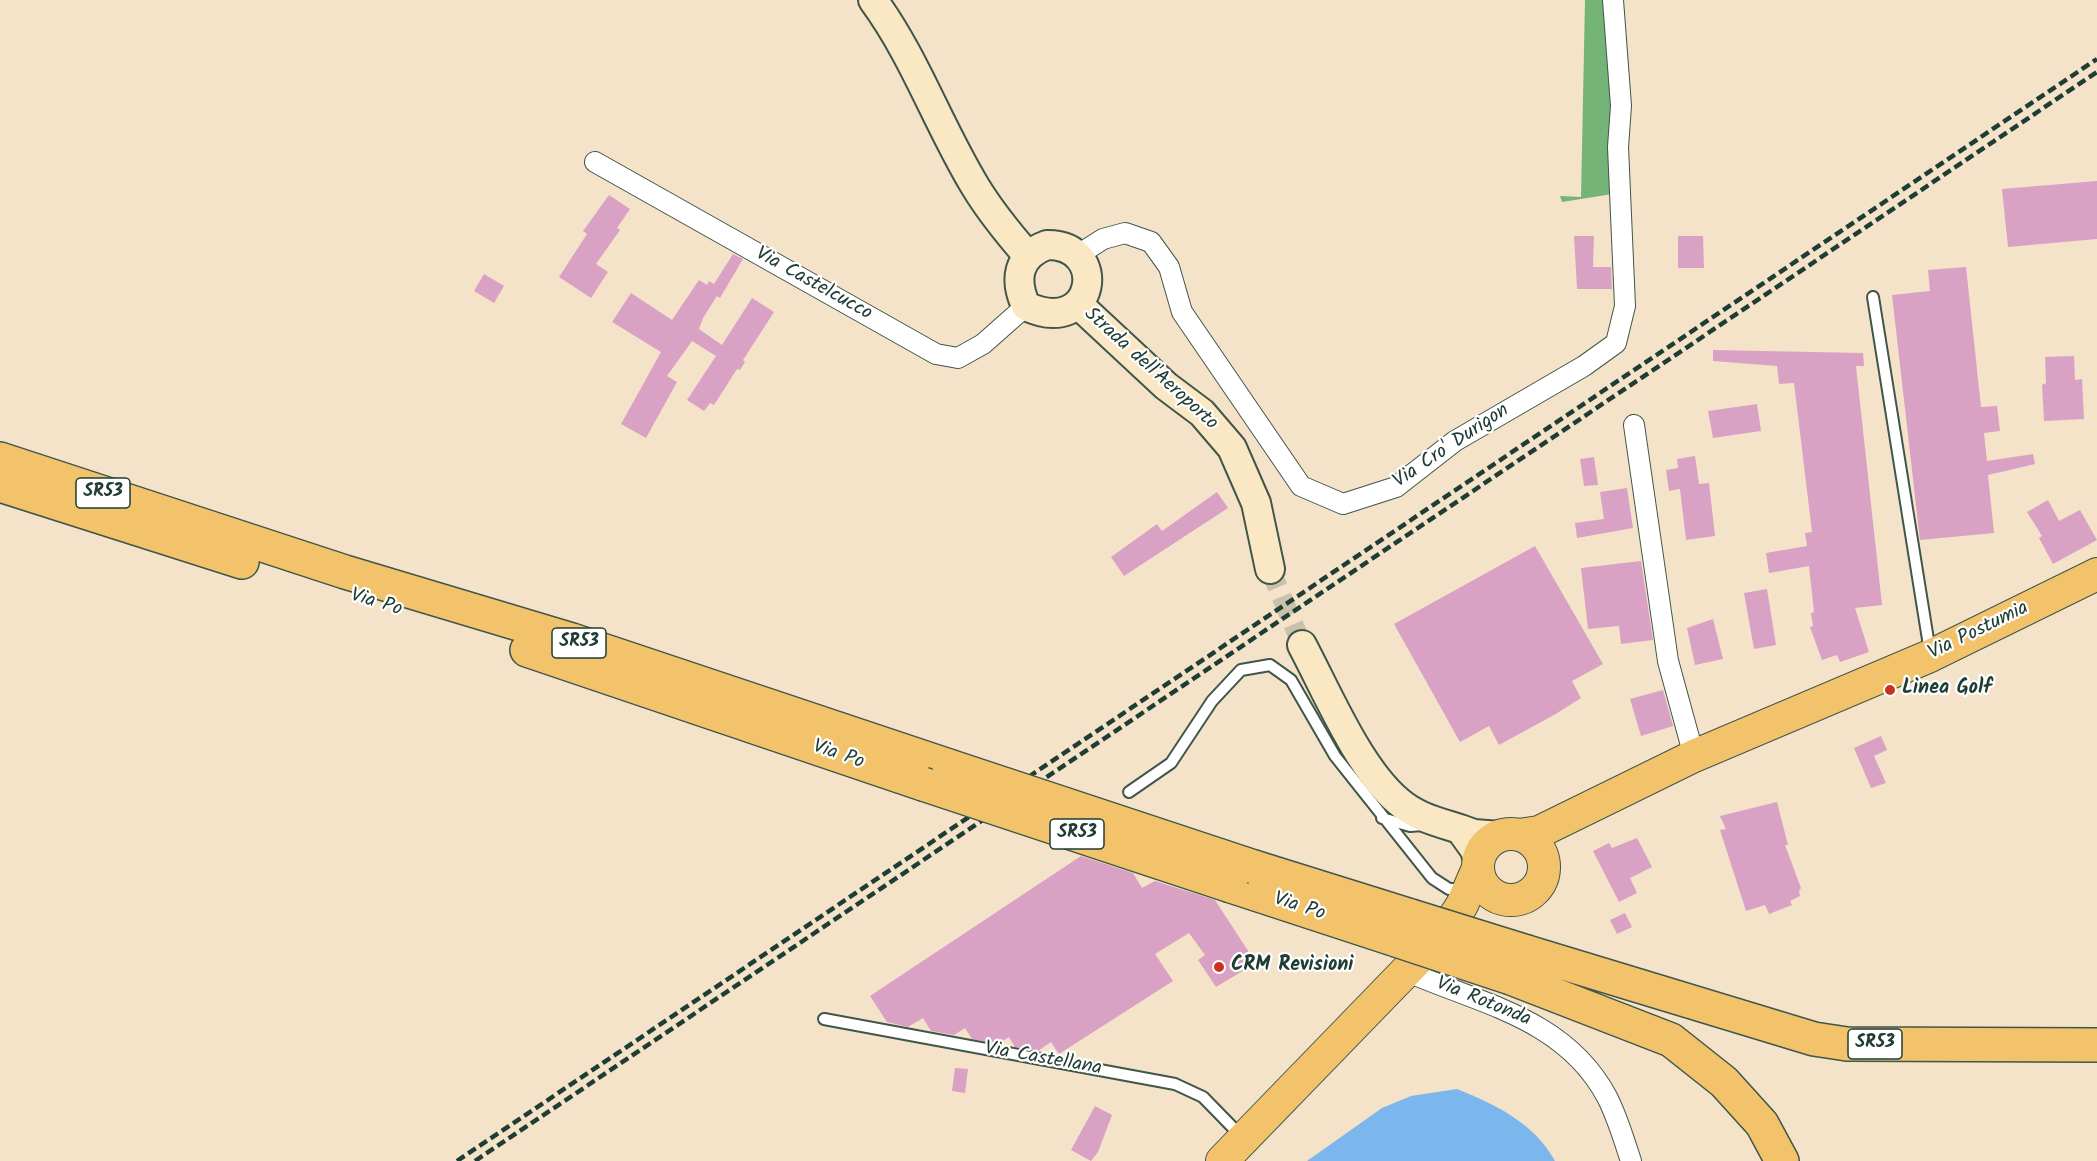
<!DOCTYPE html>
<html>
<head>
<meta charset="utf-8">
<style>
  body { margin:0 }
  canvas { display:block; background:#f4e2c9 }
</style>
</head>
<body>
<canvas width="2097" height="1161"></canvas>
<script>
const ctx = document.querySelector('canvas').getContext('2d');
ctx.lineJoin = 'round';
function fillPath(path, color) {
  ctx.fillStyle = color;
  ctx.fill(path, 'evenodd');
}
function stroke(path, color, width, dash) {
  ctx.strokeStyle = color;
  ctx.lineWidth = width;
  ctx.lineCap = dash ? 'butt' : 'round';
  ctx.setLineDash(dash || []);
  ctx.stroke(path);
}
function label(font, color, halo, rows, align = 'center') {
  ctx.font = font + ' Kalam,sans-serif';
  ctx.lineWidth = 4.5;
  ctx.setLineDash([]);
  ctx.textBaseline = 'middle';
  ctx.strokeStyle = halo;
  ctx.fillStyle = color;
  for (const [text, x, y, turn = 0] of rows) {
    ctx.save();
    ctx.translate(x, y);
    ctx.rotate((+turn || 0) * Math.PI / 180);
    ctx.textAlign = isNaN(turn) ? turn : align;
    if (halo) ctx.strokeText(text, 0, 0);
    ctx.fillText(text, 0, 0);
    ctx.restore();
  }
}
const forest = new Path2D(`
  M1585,0H1622L1625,192L1562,202L1560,196L1581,197Z`);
const water = new Path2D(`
  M1457,1089C1496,1105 1533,1122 1555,1161H1307L1382,1108L1411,1096Z`);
const building = new Path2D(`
  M2097,181V239L2008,247L2002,189Z
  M609,195L630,209L617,228L620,230L596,264L608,272L591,298L559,277L587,234L583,231Z
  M1574,236H1594L1593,267H1611L1612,289H1577Z
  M1678,236H1703L1704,268H1678Z
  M733,254L743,259L720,298L717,296L703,318L699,329L722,345L752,298L774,312L743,360L745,362L740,370L737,369L714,405L710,403L704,411L687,400L716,356L692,341L667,376L677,382L646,438L621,424L661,352L612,322L631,293L672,320L699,280L707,285L709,281L714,284Z
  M1966,267L1981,407L1997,406L2000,431L1984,433L1987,461L2033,454L2035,464L1988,475L1994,533L1920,540L1892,295L1930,291L1928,270Z
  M484,274L504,286L494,303L474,291Z
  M1713,350L1863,353L1864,366H1856L1882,605L1855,608L1869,652L1840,662L1837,655L1822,660L1810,627L1813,626L1811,613L1814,612L1809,566L1769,573L1766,553L1807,546L1805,533L1812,532L1794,383L1779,384L1777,366L1713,361Z
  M2074,356L2075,380L2082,379L2084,419L2044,421L2042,385L2046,383L2045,357Z
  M1757,404L1761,431L1713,438L1708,411Z
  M1695,456L1699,484L1709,483L1715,536L1686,540L1680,489L1669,491L1666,470L1678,468L1677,459Z
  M1594,457L1598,485L1584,486L1580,459Z
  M1627,488L1633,528L1577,538L1575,523L1604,519L1600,492Z
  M1217,492L1228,508L1124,576L1111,557L1157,524L1162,531Z
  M2048,500L2059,521L2080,510L2097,540L2053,564L2039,538L2042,536L2027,512Z
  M1535,546L1603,664L1572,681L1581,698L1554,715L1499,745L1489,726L1460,742L1394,624Z
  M1641,561L1653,640L1621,644L1619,626L1588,629L1581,568Z
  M1767,589L1776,645L1754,649L1744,593Z
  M1713,619L1723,659L1695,665L1687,628Z
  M1663,690L1673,726L1641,736L1630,699Z
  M1881,736L1887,750L1874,756L1886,783L1871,788L1854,748Z
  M1777,802L1788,845H1785L1801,888L1799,891L1800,896L1790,901L1792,905L1769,914L1765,905L1746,911L1720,830L1726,829L1720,816Z
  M1637,838L1652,867L1630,878L1637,893L1619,902L1593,851L1609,843L1612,848Z
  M1081,856L1133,873L1142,888L1155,881L1215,900L1256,963L1216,987L1198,960L1205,955L1189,933L1155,954L1173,981L1059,1054L1051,1042L1038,1051L1015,1047L1009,1037L998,1044L972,1039L965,1028L954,1035L931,1031L923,1018L908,1027L887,1022L870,996Z
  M1625,913L1632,927L1617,934L1610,920Z
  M955,1068L968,1069L965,1093L952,1091Z
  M1095,1106L1112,1115L1098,1152L1091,1161L1071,1150Z`);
const streetTunnel = new Path2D(`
  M1270,569L1302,645`);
const lane = new Path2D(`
  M1873,297L1930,652
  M1129,792L1171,763L1212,701L1241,670L1270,665L1291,680L1335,756L1432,878L1449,889H1465
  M1382,818L1410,826L1423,825
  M824,1019L1175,1084L1203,1097L1242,1137`);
const street = new Path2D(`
  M595,162L936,354L958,358L983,344L1026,306
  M1078,255L1103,239L1125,233L1151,242L1169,267L1182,312L1301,486L1343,504L1396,487L1455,441L1584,366L1616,343L1625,306L1618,147L1621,106L1613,0
  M1634,425L1668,661L1694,756
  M1406,971C1480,1004 1565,1018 1607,1097C1617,1116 1624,1140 1631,1161`);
const secondary = new Path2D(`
  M873,0C915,57 938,125 975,186C990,211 1008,233 1028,256
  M1047,245C1110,244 1096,339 1026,306C1014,280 1017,256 1047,245Z
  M1079,305L1166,386L1202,413L1232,448L1256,503L1270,569
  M1302,645C1327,692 1358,767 1398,801C1416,817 1438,822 1460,829
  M1478,861L1475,850L1460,829L1474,834L1500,836`);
const primary = new Path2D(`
  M1478 867a33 33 0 1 1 66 0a33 33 0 1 1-66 0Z
  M1519,835L1539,832L1694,756L1930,656L2097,574
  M1222,1161L1445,931L1462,905L1478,868`);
const highway = new Path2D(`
  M0,459L345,572L572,640L949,766
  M0,485L242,562
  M527,650L923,784
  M1254,867L1411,916
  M1231,886L1396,940
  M1527,952L1814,1039L1847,1044L2097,1045
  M1511,978L1671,1040L1724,1082L1762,1124L1782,1161`);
const rail = new Path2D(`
  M457,1161L2097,59
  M475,1161L2097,72`);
const highwayBridge = new Path2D(`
  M949,766L1254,867
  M923,784L1231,886
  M1411,916L1527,952
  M1396,940L1511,978`);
const markers = [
  [1890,690,6,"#c8321e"],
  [1219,967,6,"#c8321e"]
];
const shields = [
  [103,493,54],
  [579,643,54],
  [1077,834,54],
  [1875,1044,54]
];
const shieldNames = [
  ["SR53",103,493],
  ["SR53",579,643],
  ["SR53",1077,834],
  ["SR53",1875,1044]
];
const streetNames = [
  ["Via Castelcucco",813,285,29],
  ["Strada dell'Aeroporto",1150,370,42],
  ["Via Cro' Durigon",1452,447,-34],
  ["Via Po",376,604,17],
  ["Via Postumia",1979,632,-26],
  ["Via Po",838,756,19],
  ["Via Po",1299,908,18],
  ["Via Rotonda",1483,1003,22],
  ["Via Castellana",1043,1060,10]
];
const poiNames = [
  ["Linea Golf",1902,690],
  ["CRM Revisioni",1231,967]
];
fillPath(forest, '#74b476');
fillPath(water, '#7bb7ed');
fillPath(building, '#d9a2c5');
stroke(streetTunnel, '#c9c1ab', 20, [20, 10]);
stroke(lane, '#3f564a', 14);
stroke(street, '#3f564a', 22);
stroke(secondary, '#3f564a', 32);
stroke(primary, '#3f564a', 34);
stroke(highway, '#3f564a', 36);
stroke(lane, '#fff', 10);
stroke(street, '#fff', 20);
stroke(secondary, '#fae7c3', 28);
stroke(primary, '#f2c36a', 32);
stroke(highway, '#f2c36a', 33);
stroke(rail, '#1f3d34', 4.5, [9, 4.5]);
stroke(highwayBridge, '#3f564a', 36, []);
stroke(highwayBridge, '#f2c36a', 33);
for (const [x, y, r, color] of markers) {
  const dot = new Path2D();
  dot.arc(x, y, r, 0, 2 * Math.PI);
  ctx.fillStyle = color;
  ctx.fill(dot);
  stroke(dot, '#fff', 2);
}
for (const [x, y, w] of shields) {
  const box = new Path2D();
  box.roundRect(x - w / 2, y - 15, w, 30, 4.5);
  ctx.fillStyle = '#fff';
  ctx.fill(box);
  stroke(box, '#1f3d34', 1.5);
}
label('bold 18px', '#1f3d34', null, shieldNames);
label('20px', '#1f3d34', '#fff', streetNames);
label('bold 20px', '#1f3d34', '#fff', poiNames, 'left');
</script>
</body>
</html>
